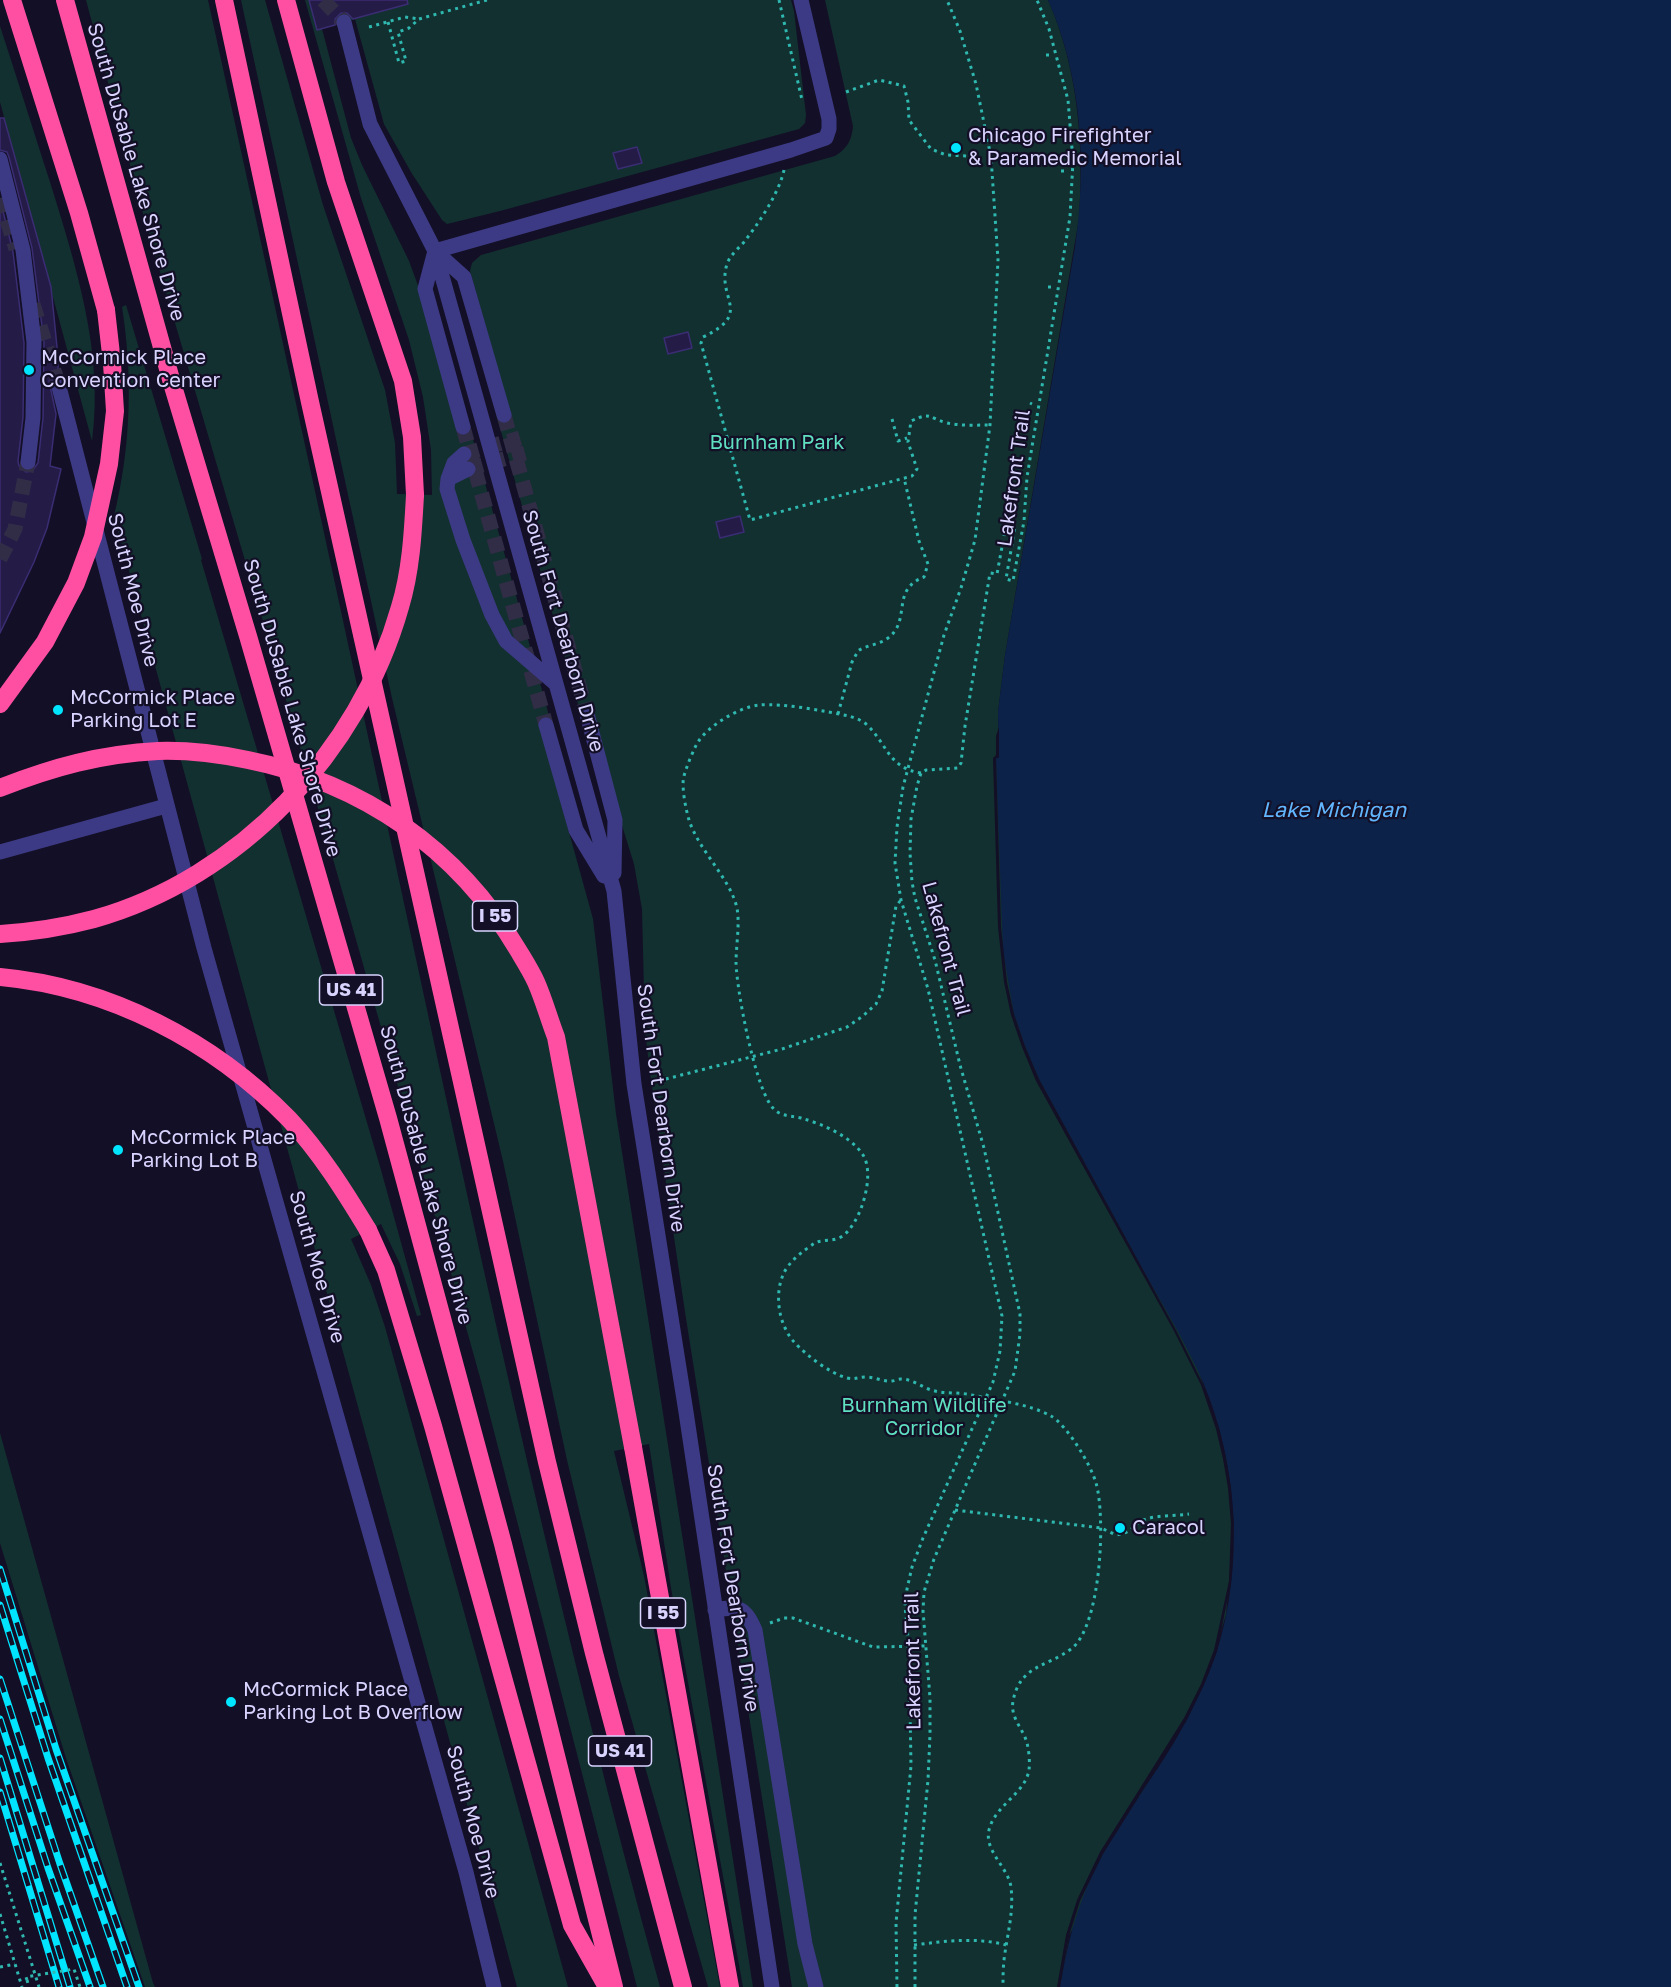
<!DOCTYPE html>
<html>
<head>
<meta charset="utf-8">
<style>
  body { margin:0 }
  canvas { display:block; background:#130f26 }
</style>
</head>
<body>
<canvas width="1671" height="1987"></canvas>
<script>
const ctx = document.querySelector('canvas').getContext('2d');
ctx.lineJoin = 'round';
function fillPath(path, color) {
  ctx.fillStyle = color;
  ctx.fill(path, 'evenodd');
}
function stroke(path, color, width, dash) {
  ctx.strokeStyle = color;
  ctx.lineWidth = width;
  ctx.lineCap = dash ? 'butt' : 'round';
  ctx.setLineDash(dash || []);
  ctx.stroke(path);
}
function label(font, color, halo, rows, align = 'center') {
  ctx.font = font + ' "Golos Text",sans-serif';
  ctx.lineWidth = 4.5;
  ctx.setLineDash([]);
  ctx.textBaseline = 'middle';
  ctx.strokeStyle = halo;
  ctx.fillStyle = color;
  for (const [text, x, y, turn = 0] of rows) {
    ctx.save();
    ctx.translate(x, y);
    ctx.rotate((+turn || 0) * Math.PI / 180);
    ctx.textAlign = isNaN(turn) ? turn : align;
    if (halo) ctx.strokeText(text, 0, 0);
    ctx.fillText(text, 0, 0);
    ctx.restore();
  }
}
const green = new Path2D(`
  M86,0H208C276,310 343,620 410,931C486,1285 563,1638 660,1987H637L481,1381L444,1248L333,859L145,221Z
  M241,0H265L323,205L385,390L395,443L397,494L432,495L431,450L423,397L409,340L361,198L305,0H791L794,11L806,115L805,123L799,129L500,211L447,224L442,220L411,172L384,124L355,19L322,29L351,138L362,165L409,261L469,425L551,723L540,727L593,919L616,1114L753,1987H743L671,1588L649,1444L614,1451L644,1576L720,1987H708L619,1676L567,1460L503,1161L392,698Z
  M825,0H1048C1078,68 1084,144 1079,218L1005,655L998,712L999,758L1203,1384L1226,1458L1234,1524L1226,1615L1204,1685L1141,1794L1069,1936L1060,1987H792L685,1312L650,1073L645,1030L642,909L634,864L620,819L581,715L497,417L510,413L470,271L472,263L481,255L835,156C847,149 852,140 853,126Z
  M0,26C17,78 33,130 50,182C76,266 104,352 92,441L0,102Z
  M126,305L202,559L201,560L381,1170L421,1315L417,1316L400,1264L381,1224L351,1239L371,1285L385,1327L568,1987H517L114,516C131,447 133,377 122,307Z
  M0,1433L153,1983L155,1987H145L66,1758L0,1543Z`);
const water = new Path2D(`
  M1048,0H1671V1987H1060C1068,1939 1079,1899 1102,1855C1128,1807 1165,1764 1189,1715C1199,1694 1210,1673 1217,1651C1244,1565 1238,1465 1203,1382C1186,1343 1163,1305 1142,1268C1108,1205 1073,1142 1039,1079L1025,1046L1014,1014L1003,951L996,758L999,757L998,712L1005,655L1075,247C1087,165 1082,77 1048,0Z`);
const pier = new Path2D(`
  M999,727V758H996L1001,927L1007,982L1014,1014L1025,1046L1039,1079L1176,1330L1203,1384L1219,1428L1226,1458L1231,1488L1234,1524L1231,1582L1217,1651L1204,1685L1187,1720L1103,1854L1080,1901L1069,1936L1060,1987H1057L1066,1935L1077,1900L1100,1852L1184,1718L1201,1684L1214,1650L1229,1581L1231,1524L1228,1488L1223,1459L1216,1429L1201,1385L1174,1331L1036,1081L1022,1047L1011,1015L1004,982L998,927L993,758L996,755V736Z`);
const building = new Path2D(`
  M309,0H407L408,4L353,19L347,13H341L335,19V25L317,30Z
  M0,118H4L51,287L58,357V374L52,376L49,381L56,414L50,466L61,469L47,528L34,562L0,633V199L13,252L24,343L23,417L18,461L19,466L26,472L32,471L38,463L43,418L44,342L32,248L9,157L7,152L0,150Z
  M637,147L642,163L618,169L613,153Z
  M688,332L692,348L668,354L664,338Z
  M740,516L744,532L720,538L716,522Z`);
const minorTunnel = new Path2D(`
  M323,0L344,22
  M0,198L16,249
  M33,304L58,383
  M504,415L587,714
  M463,427L546,725
  M464,454L520,438
  M468,469L525,453
  M0,559L15,529L28,462`);
const path = new Path2D(`
  M779,0L802,100L804,99
  M388,22L399,63L406,61L398,32L409,28L419,19L487,0
  M369,27L405,17L419,19
  M1046,55H1049
  M846,92L879,80L904,86L908,102L909,120L931,149L946,155L968,156
  M784,170C779,193 759,223 744,242C738,249 730,255 727,264C716,299 754,313 703,337L701,343L750,520L912,476L917,469L908,442L911,421C932,411 928,418 947,423C960,426 976,425 990,425
  M1061,171H1065
  M1048,287H1052
  M1030,403L1032,404
  M892,419L898,441L907,438
  M838,714L852,662L858,651C866,645 879,645 888,638C912,620 890,590 924,577L928,564L919,541L904,478
  M921,773C888,768 887,743 866,724C861,720 855,718 849,716C824,711 784,703 759,705C739,707 708,726 698,742C694,748 686,768 684,776C681,786 686,810 689,820C699,851 730,878 737,908C740,925 736,945 736,963C737,992 754,1080 770,1104C778,1117 788,1115 801,1118C822,1124 851,1136 863,1155C876,1175 860,1226 841,1237C832,1242 823,1239 815,1243C804,1250 788,1262 783,1275C774,1296 779,1326 795,1343C806,1355 831,1374 847,1378C855,1380 858,1377 866,1377C875,1377 884,1382 892,1381C895,1381 898,1379 901,1379C913,1379 924,1389 935,1391C947,1394 960,1392 972,1395C995,1400 1030,1404 1051,1416C1067,1425 1091,1465 1096,1483C1106,1517 1101,1627 1071,1649C1047,1667 1020,1665 1013,1701C1010,1718 1023,1728 1027,1743C1029,1751 1030,1762 1029,1770C1025,1794 995,1805 989,1830C984,1851 1008,1867 1011,1887C1014,1913 1007,1935 1004,1960C1003,1969 1003,1978 1003,1987
  M651,1082L666,1079L782,1049L847,1027L863,1016L876,1004L882,991L896,906L901,900
  M955,1510L1101,1528L1116,1535C1135,1532 1133,1523 1146,1519C1159,1515 1175,1516 1189,1514
  M770,1623L784,1618H793L873,1647L926,1646
  M0,1863L39,1987
  M0,1914L22,1987
  M914,1945C946,1941 976,1937 1006,1945
  M0,1967L15,1964
  M27,1980L29,1987
  M897,1987L896,1923L911,1766L909,1648L905,1606L907,1589L912,1567L923,1538L993,1382L1000,1351L1002,1316L928,989L901,900L895,863L897,827L903,787L944,635L961,588L975,540L990,425L998,260L991,157L976,84L960,31L947,0
  M915,1987V1915L928,1780L930,1735V1698L923,1611L924,1592L934,1559L1015,1371L1020,1334V1314L984,1148L960,1065L935,960L915,898L912,882L910,853L911,819L917,786L921,773L926,770L958,768L961,763L965,726L990,573L997,574L1006,525L1015,527L1006,579L1013,581L1024,521L1027,477L1070,217L1073,161L1068,100L1049,29L1037,0`);
const minor = new Path2D(`
  M344,22L370,124L435,251L464,277L504,415
  M0,159L23,250L34,342L33,418L28,462
  M435,251L614,891L634,1084L686,1412L772,1987
  M435,251L791,150L826,138L829,129V119L801,0
  M435,251L425,289L463,427
  M58,383L204,948L466,1872L494,1987
  M464,454L454,463L448,479L447,489L463,540L492,615L506,641L556,684
  M448,479L468,469
  M587,714L615,820L614,873
  M546,725L576,830L604,876
  M0,852L166,806
  M715,1610C739,1606 744,1606 755,1630L805,1944L816,1987`);
const highway = new Path2D(`
  M12,0L79,213L106,310
  M65,0L172,383L248,636L388,1118L503,1544L614,1987
  M224,0L310,402L547,1462L594,1653L683,1987
  M286,0L336,182L403,381L412,437L415,495
  M368,1230L386,1270L433,1426L572,1925L607,1987
  M633,1447L730,1987`);
const rail = new Path2D(`
  M0,1569L56,1749L139,1987
  M0,1605L48,1758L127,1987
  M0,1679L60,1864L103,1987
  M0,1719L48,1868L90,1987
  M0,1758L70,1987
  M0,1792L59,1987`);
const pathBridge = new Path2D(`
  M27,1980L26,1977L74,1969L80,1987`);
const highwayBridge = new Path2D(`
  M0,704L45,642L76,583L93,537L109,464L115,411L112,363L106,310
  M0,788C53,767 101,754 158,751C188,750 219,754 248,760C363,783 458,849 518,950C524,960 531,971 536,982C544,1000 549,1019 556,1037L633,1447
  M0,934C32,932 64,927 94,919C240,878 359,752 400,607C411,571 413,532 415,495
  M0,977C109,987 213,1041 289,1119C320,1152 345,1192 368,1230`);
const markers = [
  [956,148,6,"#00e5ff"],
  [29,370,6,"#00e5ff"],
  [58,710,6,"#00e5ff"],
  [118,1150,6,"#00e5ff"],
  [1120,1528,6,"#00e5ff"],
  [231,1702,6,"#00e5ff"]
];
const shields = [
  [495,916,45],
  [351,990,63],
  [663,1613,45],
  [620,1751,63]
];
const shieldNames = [
  ["I 55",495,916],
  ["US 41",351,990],
  ["I 55",663,1613],
  ["US 41",620,1751]
];
const poiNames = [
  ["Chicago Firefighter",968,136],
  ["& Paramedic Memorial",968,159],
  ["McCormick Place",41,358],
  ["Convention Center",41,381],
  ["McCormick Place",70,698],
  ["Parking Lot E",70,721],
  ["McCormick Place",130,1138],
  ["Parking Lot B",130,1161],
  ["Caracol",1132,1528],
  ["McCormick Place",243,1690],
  ["Parking Lot B Overflow",243,1713]
];
const streetNames = [
  ["South DuSable Lake Shore Drive",136,172,74],
  ["Lakefront Trail",1014,478,-82],
  ["South Moe Drive",133,590,76],
  ["South Fort Dearborn Drive",563,631,74],
  ["South DuSable Lake Shore Drive",292,708,74],
  ["Lakefront Trail",946,949,75],
  ["South Fort Dearborn Drive",661,1108,82],
  ["South DuSable Lake Shore Drive",426,1175,75],
  ["South Moe Drive",317,1267,74],
  ["South Fort Dearborn Drive",733,1588,81],
  ["Lakefront Trail",913,1661,-91],
  ["South Moe Drive",473,1822,75]
];
const parkNames = [
  ["Burnham Park",777,443],
  ["Burnham Wildlife",924,1406],
  ["Corridor",924,1429]
];
const waterNames = [
  ["Lake Michigan",1334,810]
];
fillPath(green, '#12302f');
fillPath(water, '#0c2248');
fillPath(pier, '#130f26');
fillPath(building, '#241b47');
stroke(building, '#3b2d73', 1.5);
stroke(minorTunnel, '#312d47', 15, [15, 8]);
stroke(path, '#2fb8b0', 3, [3, 4.5]);
stroke(minor, '#3d3a85', 15);
stroke(highway, '#ff4fa3', 18);
stroke(rail, '#00e5ff', 7);
stroke(rail, '#130f26', 4.5, [14]);
stroke(pathBridge, '#2fb8b0', 3, [3, 4.5]);
stroke(highwayBridge, '#ff4fa3', 18);
for (const [x, y, r, color] of markers) {
  const dot = new Path2D();
  dot.arc(x, y, r, 0, 2 * Math.PI);
  ctx.fillStyle = color;
  ctx.fill(dot);
  stroke(dot, '#130f26', 2);
}
for (const [x, y, w] of shields) {
  const box = new Path2D();
  box.roundRect(x - w / 2, y - 15, w, 30, 4.5);
  ctx.fillStyle = '#130f26';
  ctx.fill(box);
  stroke(box, '#d9d4ff', 1.5);
}
label('bold 18px', '#d9d4ff', null, shieldNames);
label('20px', '#d9d4ff', '#130f26', poiNames, 'left');
label('20px', '#d9d4ff', '#130f26', streetNames);
label('20px', '#5fe0c0', '#130f26', parkNames);
label('italic 21px', '#62b6ff', '#130f26', waterNames);
</script>
</body>
</html>
